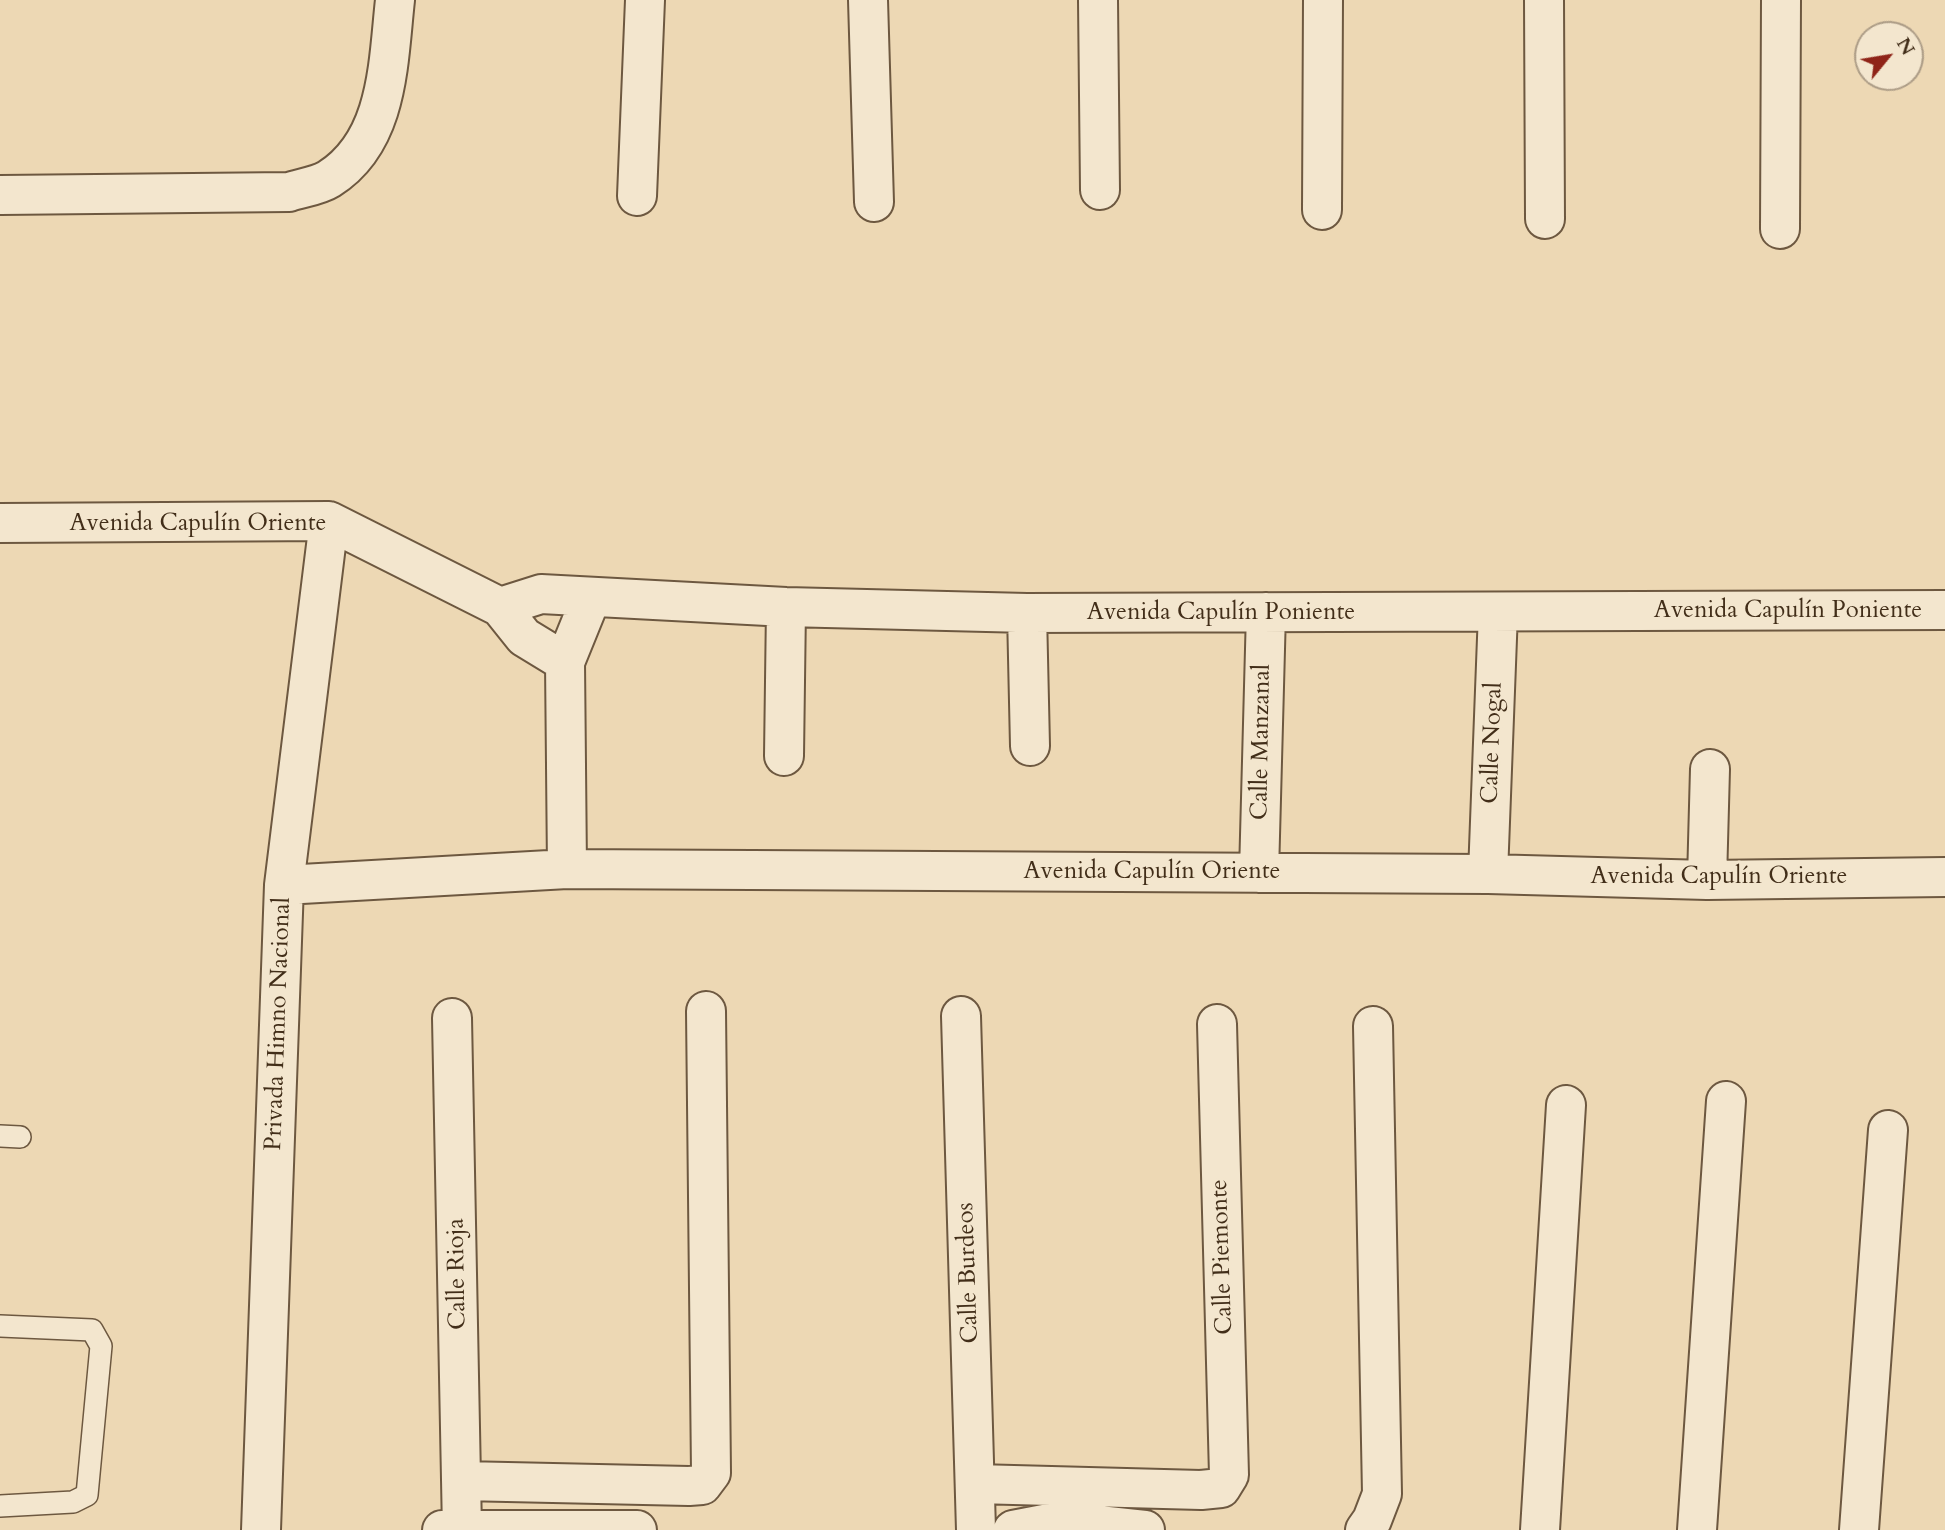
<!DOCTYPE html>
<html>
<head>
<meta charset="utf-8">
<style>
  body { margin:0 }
  #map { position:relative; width:1945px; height:1530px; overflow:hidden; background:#edd8b4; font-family:Cardo,serif }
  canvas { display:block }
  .north { position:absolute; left:1854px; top:21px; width:70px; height:70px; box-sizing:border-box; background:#f3e6ce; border:2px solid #ac9c86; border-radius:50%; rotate:60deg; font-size:19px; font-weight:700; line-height:28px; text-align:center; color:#422e19 }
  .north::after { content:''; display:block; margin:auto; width:24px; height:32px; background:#8f2418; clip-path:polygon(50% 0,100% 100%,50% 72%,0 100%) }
</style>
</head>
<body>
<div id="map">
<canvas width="1945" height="1530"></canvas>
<div class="north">N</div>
</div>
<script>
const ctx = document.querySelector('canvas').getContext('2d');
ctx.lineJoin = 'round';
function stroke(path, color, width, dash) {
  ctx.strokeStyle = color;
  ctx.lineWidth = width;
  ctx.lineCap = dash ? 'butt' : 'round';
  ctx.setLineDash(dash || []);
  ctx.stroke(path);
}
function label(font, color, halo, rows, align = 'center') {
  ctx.font = font + ' Cardo,serif';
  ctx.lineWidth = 6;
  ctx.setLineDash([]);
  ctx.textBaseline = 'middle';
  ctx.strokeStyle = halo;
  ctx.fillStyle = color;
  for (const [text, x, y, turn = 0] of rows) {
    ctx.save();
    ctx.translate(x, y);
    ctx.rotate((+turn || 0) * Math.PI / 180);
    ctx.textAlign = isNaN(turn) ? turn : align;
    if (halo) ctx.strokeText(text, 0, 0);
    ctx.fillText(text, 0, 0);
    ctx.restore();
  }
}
const service = new Path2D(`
  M0,1136L20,1137
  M0,1326L92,1330L101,1346L87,1495L73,1502L0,1506`);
const minor = new Path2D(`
  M868,0L874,202
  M1098,0L1100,190
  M1544,0L1545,219
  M0,195L289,192C301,188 318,186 329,179C389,141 388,63 395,0
  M637,196L645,0
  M1322,210L1323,0
  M1780,229L1781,0
  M0,523L329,521L500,607L524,637L565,662
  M500,607L541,594L786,607L1027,613L1945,610
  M1027,613L1030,746
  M784,756L786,607
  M567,869L565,662L591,598
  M1259,873L1266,612
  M1488,874L1498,612
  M1707,880L1710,769
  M284,885L567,869L1488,874L1707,880L1945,877
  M961,1016L976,1530
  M452,1018L462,1530
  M462,1481L689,1486L702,1485L711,1473L706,1011
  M976,1484L1201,1490L1221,1488L1229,1475L1217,1024
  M261,1530L284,885L329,521
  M442,1530H637
  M1013,1530L1060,1521L1145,1530
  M1365,1530L1372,1520L1382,1494L1373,1026
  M1540,1530L1566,1105
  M1697,1530L1726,1101
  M1859,1530L1888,1130`);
const streetNames = [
  ["Avenida Capulín Oriente",198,524],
  ["Avenida Capulín Poniente",1788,611],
  ["Avenida Capulín Poniente",1221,613],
  ["Calle Manzanal",1262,742,-89],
  ["Calle Nogal",1493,743,-88],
  ["Avenida Capulín Oriente",1152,872],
  ["Avenida Capulín Oriente",1719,877],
  ["Privada Himno Nacional",279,1024,-88],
  ["Calle Piemonte",1223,1257,-92],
  ["Calle Burdeos",969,1273,-92],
  ["Calle Rioja",458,1274,-91]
];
stroke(service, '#6d5840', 24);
stroke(minor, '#6d5840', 42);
stroke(service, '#f3e6ce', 21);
stroke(minor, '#f3e6ce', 38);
label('24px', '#422e19', '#f3e6ce', streetNames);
</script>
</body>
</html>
